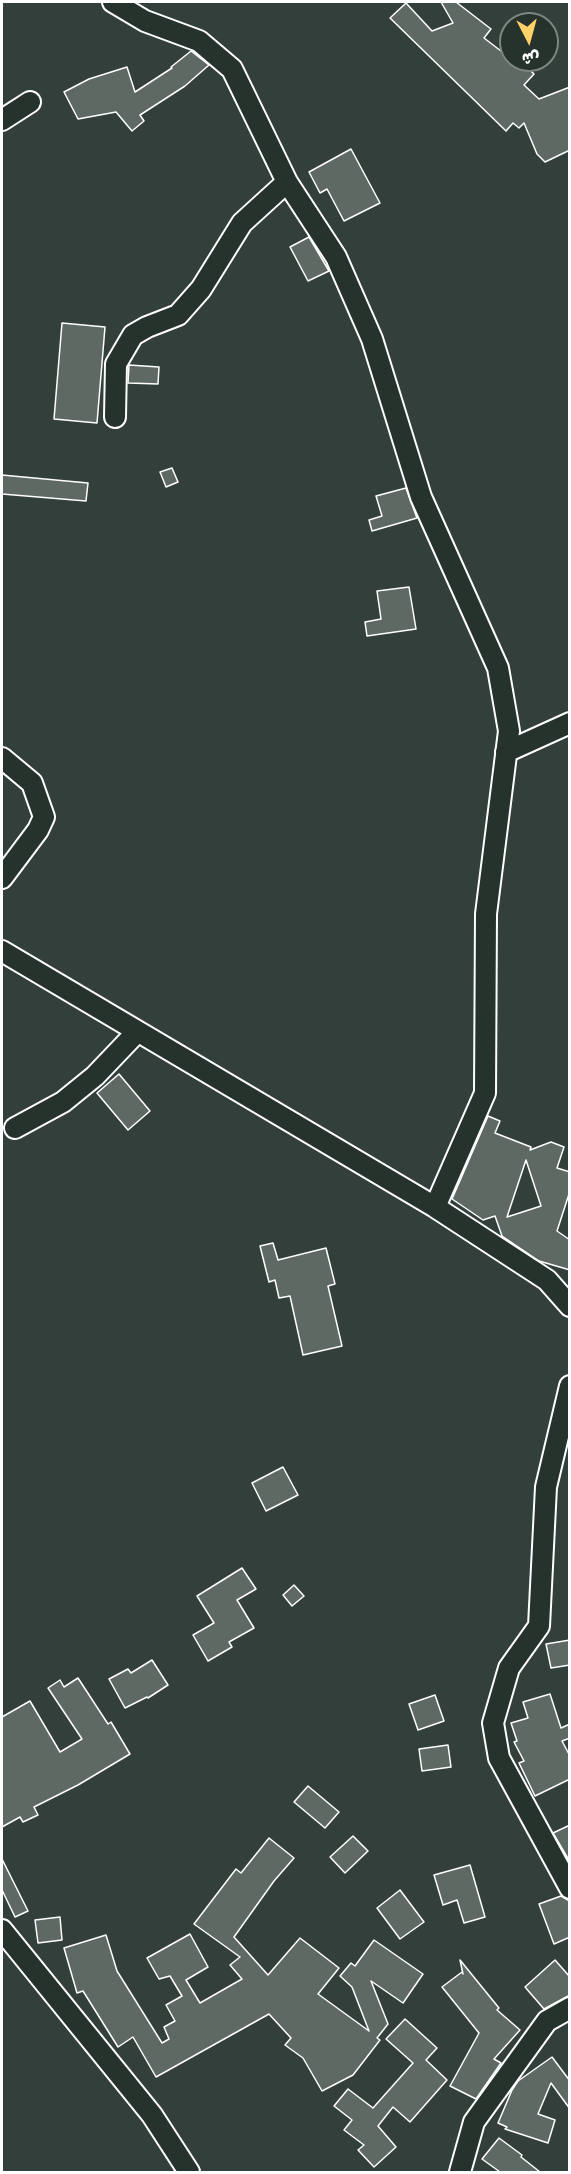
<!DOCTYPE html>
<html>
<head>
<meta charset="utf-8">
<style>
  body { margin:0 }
  #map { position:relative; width:571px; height:2174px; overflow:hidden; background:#333f3a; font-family:"Comic Neue","Playpen Sans Arabic",sans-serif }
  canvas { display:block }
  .frame { position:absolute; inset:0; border:3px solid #fff; pointer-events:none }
  .north { position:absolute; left:499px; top:12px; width:60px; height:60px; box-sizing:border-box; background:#26332d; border:2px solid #7d8581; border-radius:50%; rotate:174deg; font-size:16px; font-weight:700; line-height:24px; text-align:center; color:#fff }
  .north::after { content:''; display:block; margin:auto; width:21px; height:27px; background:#ffd166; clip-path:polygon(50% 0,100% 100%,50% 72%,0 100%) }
</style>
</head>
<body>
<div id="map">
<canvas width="571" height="2174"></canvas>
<div class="frame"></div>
<div class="north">ش</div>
</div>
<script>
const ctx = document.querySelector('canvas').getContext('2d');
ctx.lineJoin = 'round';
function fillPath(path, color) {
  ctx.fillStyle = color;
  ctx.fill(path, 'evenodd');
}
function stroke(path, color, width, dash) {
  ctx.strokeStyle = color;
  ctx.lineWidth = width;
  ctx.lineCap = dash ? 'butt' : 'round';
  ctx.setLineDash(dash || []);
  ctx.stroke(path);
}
const building = new Path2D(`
  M441,2H456L491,29L484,38L501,51L511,47V60H520L534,74L524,85L539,99L570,87V150L545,162L537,154L524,123L519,128L513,123L506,131L390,18L406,3L432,31L453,23Z
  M191,51L209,65L185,86L140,115L144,121L132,131L116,112L78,119L64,92L89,79L127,67L135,92L172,68L171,67Z
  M351,149L380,203L344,221L327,189L320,193L309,172Z
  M309,237L329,271L308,281L290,247Z
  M62,323L105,327L97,423L54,419Z
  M129,365L159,367L158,384L128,383Z
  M172,468L178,482L166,487L160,472Z
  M2,475L88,483L86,501L2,494Z
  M406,488L417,518L372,531L369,520L382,516L376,496Z
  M409,587L416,629L367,636L365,622L381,619L377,591Z
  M119,1074L150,1111L128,1130L97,1093Z
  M488,1116L500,1121L495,1133L531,1147L530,1150L551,1142L564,1147L557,1168L570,1172V1191L557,1231L570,1240V1270L539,1261L502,1236L495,1216L483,1220L452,1199ZM526,1160L541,1206L507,1217Z
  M273,1243L278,1260L326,1248L335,1284L328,1286L342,1346L303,1355L290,1296L279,1298L275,1280L269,1282L260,1246Z
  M283,1467L298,1495L266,1511L252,1483Z
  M242,1568L256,1589L237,1600L254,1628L229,1642L232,1647L208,1661L193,1635L214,1623L197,1596Z
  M294,1585L304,1596L292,1606L283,1595Z
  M570,1640V1665L551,1668L546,1644Z
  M152,1660L168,1685L148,1698L147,1697L125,1708L109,1679L128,1669L131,1673Z
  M78,1678L108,1724L111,1722L130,1754L78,1785L34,1807L38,1815L23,1822L20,1817L2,1827V1717L30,1701L60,1752L82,1739L48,1688L60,1680L64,1687Z
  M550,1694L561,1728L570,1724V1738L562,1741L570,1756V1779L535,1796L519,1763L524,1761L514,1742L517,1741L511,1723L528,1718L523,1702Z
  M435,1695L444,1721L418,1730L409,1704Z
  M448,1745L451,1767L422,1771L419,1749Z
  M308,1786L339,1812L325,1828L294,1802Z
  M570,1825V1862L553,1833Z
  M353,1836L368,1851L345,1873L330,1857Z
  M269,1838L294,1858L274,1881L234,1937L268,1975L300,1938L339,1968L318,1994L369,2031L352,1987L340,1976L351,1963L355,1966L374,1940L423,1974L403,2003L371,1981L388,2024L377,2038L380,2040L353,2075L322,2091L303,2058L285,2045L291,2038L269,2014L156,2077L133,2037L118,2047L83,1991L77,1993L64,1948L106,1935L117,1971L162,2043L169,2039L164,2027L175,2021L166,2005L182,1996L170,1976L159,1979L147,1958L190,1934L208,1967L186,1980L200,2003L242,1979L230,1965L240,1957L194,1924L236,1869L241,1873Z
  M2,1859L28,1911L15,1917L2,1890Z
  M470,1865L485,1917L464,1923L457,1900L443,1905L434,1875Z
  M400,1890L424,1922L400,1939L377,1908Z
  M561,1896L568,1900L570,1904V1937L554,1944L539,1904Z
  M60,1917L62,1940L38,1943L35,1920Z
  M460,1960L499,2008L497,2010L520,2030L494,2059L501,2063L476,2099L450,2086L479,2033L442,1987L462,1972L463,1974Z
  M555,1960L570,1977V1995L544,2009L525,1987Z
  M405,2019L437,2048L426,2060L447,2080L410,2122L393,2107L378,2126L396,2147L374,2167L358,2150L364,2145L344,2130L352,2120L334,2106L348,2089L373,2108L413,2063L386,2039Z
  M552,2057L570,2081V2109L551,2083L538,2114L555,2120L548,2143L505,2129L507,2127L498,2123L512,2090L518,2081Z
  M499,2138L522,2155L521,2157L540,2172H500L482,2159Z`);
const minor = new Path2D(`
  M113,2L145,21L199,41L232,69L287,182L336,257L372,339L421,497L498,668L509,731L486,914L485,1093L435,1207
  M2,120L30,102
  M115,417L116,364L133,335L147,327L178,315L201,289L242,223L287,182
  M506,752L570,723
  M2,758L32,783L44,817L38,830L2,878
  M2,951L435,1207L547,1280L570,1306
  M15,1128L63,1102L95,1076L137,1032
  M570,1386L546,1487L539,1626L509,1668L493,1723L499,1758L570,1888
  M2,1930L152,2115L189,2172
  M460,2172L474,2122L547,2021L570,2008`);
fillPath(building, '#5f6964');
stroke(building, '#fff', 1.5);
stroke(minor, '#fff', 24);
stroke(minor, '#26332d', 20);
</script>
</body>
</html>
